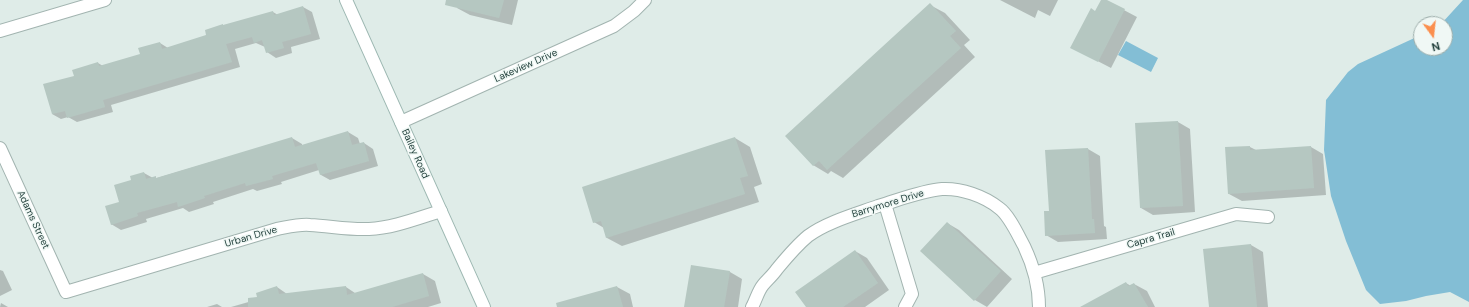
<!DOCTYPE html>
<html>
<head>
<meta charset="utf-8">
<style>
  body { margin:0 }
  #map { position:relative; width:1469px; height:307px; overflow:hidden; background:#dfece8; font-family:"DM Sans",sans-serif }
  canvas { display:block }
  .north { position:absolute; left:1413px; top:16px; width:40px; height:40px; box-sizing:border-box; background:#f0f8f5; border:1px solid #9cadaa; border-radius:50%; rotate:165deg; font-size:11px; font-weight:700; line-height:16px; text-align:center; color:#1f3d39 }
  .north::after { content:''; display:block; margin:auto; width:14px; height:18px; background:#fb8f4e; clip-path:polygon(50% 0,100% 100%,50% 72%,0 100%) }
</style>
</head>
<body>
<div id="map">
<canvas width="1469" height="307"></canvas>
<div class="north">N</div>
</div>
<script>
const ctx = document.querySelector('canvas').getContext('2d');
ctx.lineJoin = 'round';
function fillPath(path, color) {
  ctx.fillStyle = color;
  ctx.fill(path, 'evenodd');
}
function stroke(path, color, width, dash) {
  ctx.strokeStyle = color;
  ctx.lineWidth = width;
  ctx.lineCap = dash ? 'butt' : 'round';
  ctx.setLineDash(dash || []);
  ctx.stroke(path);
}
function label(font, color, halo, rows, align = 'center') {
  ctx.font = font + ' "DM Sans",sans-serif';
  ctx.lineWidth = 3;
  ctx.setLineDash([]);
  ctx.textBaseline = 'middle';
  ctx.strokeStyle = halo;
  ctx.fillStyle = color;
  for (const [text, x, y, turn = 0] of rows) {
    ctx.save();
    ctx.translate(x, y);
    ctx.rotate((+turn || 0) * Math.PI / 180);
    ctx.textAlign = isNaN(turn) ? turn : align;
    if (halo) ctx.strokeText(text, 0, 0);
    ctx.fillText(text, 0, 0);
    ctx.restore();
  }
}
const water = new Path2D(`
  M1463,0H1469V302L1450,292L1426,296L1406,301L1380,304L1366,290L1346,241L1331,196L1324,150L1326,100L1348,72L1358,64L1421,35V48H1445V24H1441Z
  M1126,41L1158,58L1151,72L1118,55Z`);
const shadow = new Path2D(`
  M459,0H518L512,25L470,15L457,8Z
  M1000,0H1058L1050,16L1038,10L1035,18Z
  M1102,0H1105L1137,17L1111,68L1084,54L1096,12Z
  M930,5L945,13L970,40L964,45L975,57L843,178L831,171L828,174L813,165Z
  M303,7L312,12L320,39L291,47L292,53L276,58L267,52L265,47L256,43L235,49L240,67L111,105L113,112L77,122L68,117L61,119L52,114L75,76L98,63L103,66L141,55L160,43L168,48L208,36L273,12L278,15Z
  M1178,122L1190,129L1195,212L1153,215L1141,208Z
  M348,132L358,138L360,144L364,143L373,149L378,166L330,180L321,175L319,170L281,182L282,184L257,191L253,189L213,202L214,204L189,212L183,208L146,219L147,222L121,230L111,224L120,202L133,181L144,173L153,178H157L292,138L302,144V146Z
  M735,138L750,147L762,184L754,187L759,202L622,246L607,238L604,228L594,222Z
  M1250,147L1256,150L1311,147L1323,154L1326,195L1242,201L1229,194Z
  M1088,149L1100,156L1104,226L1106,227L1107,239L1058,242L1046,235L1050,212Z
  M947,223L959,230L1012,279L987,307L975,300Z
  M1251,245L1263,252L1268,307H1210Z
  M855,251L867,258L889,290L865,307H807Z
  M692,266L730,272L742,279L738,307H685Z
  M0,270L3,271L12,290L0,296Z
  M423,274L435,281L441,303L428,307H373Z
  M1126,283L1131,286L1134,284L1147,291L1155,307H1098Z
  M277,287L287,294L346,287L355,293L357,307H231L259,299Z
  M617,287L630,294L633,307H575Z
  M1,303L8,307H0Z
  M217,304L222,307H207Z`);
const building = new Path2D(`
  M446,0H504L499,18L445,5Z
  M1101,0H1107L1125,9L1098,62L1070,48L1091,8L1095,11Z
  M930,3L956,31L950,36L961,48L827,170L819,161L813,166L785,136Z
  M303,6L311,34L282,42L284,48L266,53L262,40L254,43L252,37L226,44L232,62L103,100L105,107L67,118L65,111L52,114L43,84L74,76L72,70L98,62L99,66L140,54L138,48L160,42L162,49L206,35L205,30L223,24V25L273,11L274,15Z
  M1178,121L1183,206L1140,208L1135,123Z
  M348,131L352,145L364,142L369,161L320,175L316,163L272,176L273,179L246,186L245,183L204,196L205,198L178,207L177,202L137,213L138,216L111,225L105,206L119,202L114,185L131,180L130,176L144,172L146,179L156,176V178L292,137L295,147Z
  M735,137L748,176L740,178L745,194L606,238L601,221L593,223L582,187Z
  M1250,146V150L1311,146L1314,188L1228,194L1225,147Z
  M1088,148L1092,219H1094L1095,233L1045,236L1044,211H1049L1045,150Z
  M947,222L1001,271L974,301L920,251Z
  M1251,244L1257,307H1209L1203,249Z
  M855,250L878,283L843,307H806L795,292Z
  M691,265L730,271L724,307H684Z
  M423,273L429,296L392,307H248V298L257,297L256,293L277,286L279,294L346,286L347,295Z
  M1126,282L1128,286L1134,283L1148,307H1080Z
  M617,286L623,307H557L556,303Z`);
const street = new Path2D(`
  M0,31L105,0
  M401,122L614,26L634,11L645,0
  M0,148L66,292L277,229C288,227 299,224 310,225C330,226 349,230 369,229C393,228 418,218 441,211
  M885,204L912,294L905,307
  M1034,273L1236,214L1268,217
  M752,307C756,300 758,291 763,285C767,280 773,275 777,269C787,257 796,246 808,236C827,222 856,214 878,206C899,200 920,191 942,189C961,188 984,196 999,208C1009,215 1018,235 1024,246C1033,265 1039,286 1039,307`);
const secondary = new Path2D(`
  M346,0L484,307`);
const streetNames = [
  ["Lakeview Drive",526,66,-24],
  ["Bailey Road",415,154,66],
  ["Barrymore Drive",888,204,-17],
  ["Adams Street",33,220,65],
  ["Urban Drive",251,237,-16],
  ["Capra Trail",1151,239,-16]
];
fillPath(water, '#83bed5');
fillPath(shadow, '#0003');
fillPath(building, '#b5c7c1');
stroke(street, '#a2b4b0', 14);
stroke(secondary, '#9db8b2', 14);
stroke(street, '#fff', 12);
stroke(secondary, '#fff', 12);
label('10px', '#1f3d39', '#f0f8f5', streetNames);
</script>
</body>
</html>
